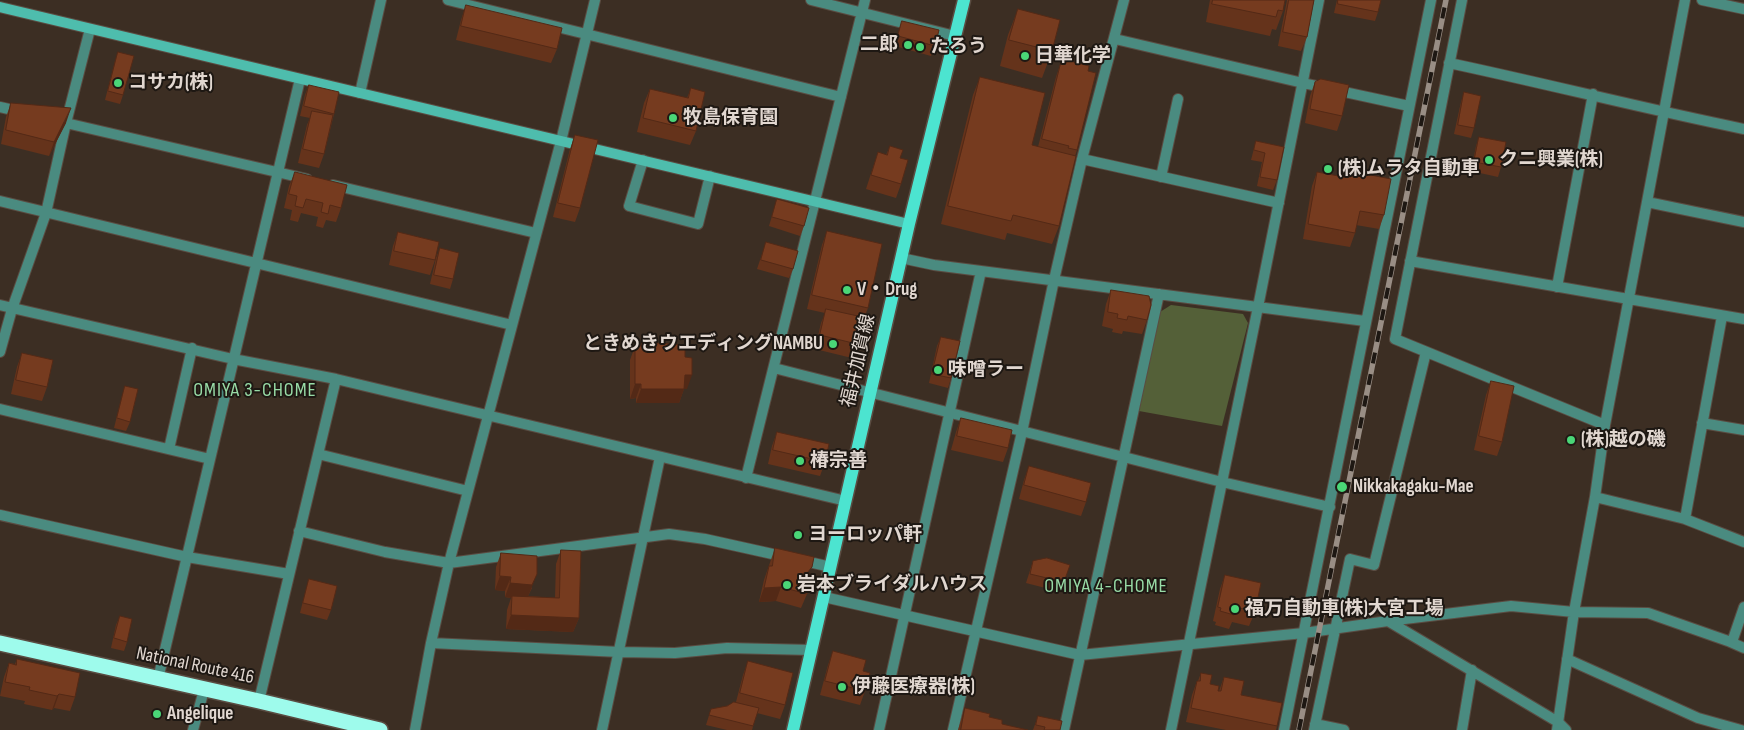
<!DOCTYPE html>
<html>
<head>
<meta charset="utf-8">
<style>
  body { margin:0 }
  canvas { display:block; background:#3c2e23 }
</style>
</head>
<body>
<canvas width="1744" height="730"></canvas>
<script>
const ctx = document.querySelector('canvas').getContext('2d');
ctx.lineJoin = 'round';
function fillPath(path, color) {
  ctx.fillStyle = color;
  ctx.fill(path, 'evenodd');
}
function stroke(path, color, width, dash) {
  ctx.strokeStyle = color;
  ctx.lineWidth = width;
  ctx.lineCap = dash ? 'butt' : 'round';
  ctx.setLineDash(dash || []);
  ctx.stroke(path);
}
function label(font, color, halo, rows, align = 'center') {
  ctx.font = font + ' "Sofia Sans Condensed","Noto Sans JP",sans-serif';
  ctx.lineWidth = 4;
  ctx.setLineDash([]);
  ctx.textBaseline = 'middle';
  ctx.strokeStyle = halo;
  ctx.fillStyle = color;
  for (const [text, x, y, turn = 0] of rows) {
    ctx.save();
    ctx.translate(x, y);
    ctx.rotate((+turn || 0) * Math.PI / 180);
    ctx.textAlign = isNaN(turn) ? turn : align;
    if (halo) ctx.strokeText(text, 0, 0);
    ctx.fillText(text, 0, 0);
    ctx.restore();
  }
}
const green = new Path2D(`
  M1171,305L1243,314L1248,323L1222,426L1139,411L1160,312Z`);
const street = new Path2D(`
  M448,0L841,97
  M811,0L955,36
  M1462,0L1395,339L1605,425
  M1702,0L1744,9
  M1115,39L1303,83L1409,106
  M1449,63C1548,84 1645,109 1744,129
  M360,93L381,0
  M0,107L22,112
  M53,120L307,179
  M1082,159L1279,203
  M643,160L629,206L698,224L710,176
  M1161,177L1178,99
  M333,185L536,233
  M0,201L512,325
  M1647,202L1744,222
  M901,258L934,265L981,271L1365,321
  M1410,261L1744,319
  M1557,287L1593,94
  M0,305L233,359L336,379L846,501
  M0,352L12,309L46,213L66,123L90,29
  M774,368L1222,482L1330,507
  M0,409L210,459
  M1702,423L1744,430
  M169,449L192,348
  M318,454L468,491
  M746,478L865,0
  M1595,497L1685,519L1744,542
  M0,515L187,557L289,574
  M1685,519L1722,316
  M299,531L385,552L449,563L669,534L705,539L786,557
  M800,560L831,567
  M824,597L1080,655L1304,633L1388,621L1511,606L1574,612L1648,613L1728,641L1744,648
  M1388,621L1558,722L1566,730
  M1732,642L1744,607
  M431,643L620,652L675,653L727,648L812,650
  M1567,659L1698,718L1741,730
  M158,679L300,79
  M259,701L336,379
  M1315,724L1344,730
  M193,730L204,690
  M415,730L431,643L449,563L561,141L595,0
  M602,730L660,457
  M879,730L981,271
  M953,730L1022,432L1054,280L1082,159L1124,0
  M1064,730L1159,294
  M1171,730L1258,307L1319,0
  M1284,730L1431,0
  M1314,730L1350,559L1374,565L1426,352
  M1462,730L1472,670
  M1557,730L1574,612L1595,497L1605,425L1685,0`);
const secondary = new Path2D(`
  M0,7L909,224`);
const primary = new Path2D(`
  M793,730L909,224L964,0`);
const highway = new Path2D(`
  M0,643L259,701L380,730`);
const rail = new Path2D(`
  M1299,730L1446,0`);
const wall = new Path2D(`
  M1210,0H1285L1283,11L1276,30L1272,29L1270,36L1206,22Z
  M1287,0H1314L1307,37L1301,51L1278,46Z
  M1337,0H1381L1378,12L1375,21L1334,13Z
  M466,5L557,49L551,63L456,40L461,20Z
  M1018,9L1052,51L1042,78L1000,66L1008,35Z
  M902,21L935,46L931,56L895,46L899,30Z
  M118,52L123,95L120,104L105,100L115,61Z
  M1062,59L1088,71L1077,150L1075,156L1059,226L1052,244L1007,233L1005,240L941,224L973,95L980,77L1032,145L1038,147L1056,77Z
  M1315,82L1342,116L1337,131L1305,123L1310,96Z
  M309,85L334,114L324,154L319,168L298,163L307,125L310,118L300,116L305,95Z
  M691,88L696,131L690,145L637,132L644,103L650,89L687,98Z
  M1464,92L1474,128L1471,138L1454,134L1461,102Z
  M11,103L66,123L49,156L1,144L6,117Z
  M575,135L580,208L575,222L553,217L570,149Z
  M1479,137L1501,167L1498,177L1471,171L1476,146Z
  M1256,141L1284,147L1277,180L1273,190L1257,186L1262,162L1251,160Z
  M890,146L900,158L901,184L896,198L866,189L878,152L886,155Z
  M1345,170L1384,215L1379,229L1356,225L1355,233L1350,247L1303,239L1312,186L1317,172L1343,177Z
  M295,172L341,208L336,222L326,220L323,228L316,226L318,217L301,213L298,222L290,220L292,210L284,208L289,186Z
  M777,199L804,226L800,236L769,226Z
  M827,231L868,308L864,318L861,345L856,359L815,349L821,323L825,313L807,309L822,245Z
  M398,232L435,260L430,275L389,265L393,246Z
  M766,242L793,269L789,278L757,269Z
  M440,248L453,279L450,289L430,284L436,258Z
  M1111,290L1147,320L1142,334L1123,331L1122,334L1112,332L1113,329L1102,326L1106,304Z
  M941,337L951,378L948,388L929,383L937,346Z
  M642,342L687,389H684L679,403H636V398L630,399V360L635,346H640Z
  M22,353L47,387L42,401L11,394L17,367Z
  M1491,381L1502,442L1497,456L1474,450L1486,395Z
  M125,386L130,422L126,431L114,428L122,396Z
  M961,418L1008,448L1003,462L951,450L956,432Z
  M777,432L825,462L820,476L768,464L772,446Z
  M1029,466L1086,502L1081,516L1019,499L1024,480Z
  M775,548L809,573L807,594L801,608L776,601L759,602L764,580Z
  M561,550L579,618L573,632L506,629L507,610L511,598L505,597V591L495,590L496,567L501,553L532,588L528,596L555,598L556,564Z
  M1033,561L1064,582L1061,592L1026,583Z
  M1225,575L1255,612L1249,626L1232,622L1229,629L1215,625L1216,622L1213,621L1220,589Z
  M309,579L331,610L327,620L300,613L306,589Z
  M120,616L127,642L124,651L111,648L116,625Z
  M833,651L863,671L865,691L860,705L820,695L828,665Z
  M17,659L75,697L70,711L54,708L52,710L24,704L25,701L0,696L4,677L9,663L15,664Z
  M748,661L785,705L780,719L757,713L752,730H727L706,725L711,709L727,706L736,702L743,675Z
  M1201,673L1210,684L1219,691L1224,677L1241,695L1277,726L1276,730H1226L1186,722L1192,695L1197,681H1198Z
  M965,708L989,717L1002,724L1028,730H958Z
  M1038,716L1060,730H1033Z`);
const shadedWall = new Path2D(`
  M71,108L66,123L49,156L54,142Z
  M685,375H692L687,389H681H684L679,403H636L641,389Z
  M635,384H641L636,398L630,399Z
  M537,574L527,599L512,596L511,598L505,597L510,583Z
  M500,576L511,577L505,591L495,590Z
  M781,587L776,601L759,602L764,588Z
  M511,615L579,618L573,632L506,629Z
  M59,694L54,708L52,710L57,696Z`);
const building = new Path2D(`
  M1213,0H1285L1283,11L1278,10L1276,17L1212,4Z
  M1289,0H1314L1307,37L1283,32Z
  M1338,0H1381L1378,12L1338,4Z
  M466,5L562,28L557,49L461,26Z
  M1018,9L1060,20L1052,51L1009,40Z
  M902,21L939,30L935,46L898,36Z
  M118,52L134,56L123,95L108,91Z
  M1062,59L1089,66L1088,71L1096,73L1077,150L1068,148L1069,146L1042,139Z
  M980,77L1045,93L1032,145L1076,156L1059,226L1013,215L1011,221L948,206Z
  M1321,79L1349,85L1342,116L1310,109L1315,82Z
  M309,85L339,92L334,114L304,106Z
  M691,88L705,92L696,131L643,118L650,89L688,98Z
  M1464,92L1481,96L1474,128L1458,125Z
  M11,103L71,108L54,142L6,130Z
  M312,111L333,115L324,154L303,149Z
  M575,135L598,140L580,208L558,203Z
  M1479,137L1506,142L1501,167L1474,162Z
  M1256,141L1284,147L1277,180L1260,177L1265,153L1254,150Z
  M890,146L903,150L900,158L908,160L901,184L871,175L878,152L887,155Z
  M1345,170L1391,179L1384,215L1360,211L1355,233L1308,224L1317,172L1344,177Z
  M295,172L347,185L341,208L330,205L328,214L321,212L323,203L306,199L303,208L295,206L297,196L289,194Z
  M777,199L809,208L804,226L772,217Z
  M827,231L882,244L868,308L812,295Z
  M398,232L439,242L435,260L394,251Z
  M766,242L798,251L793,269L761,260Z
  M440,248L459,253L453,279L434,275Z
  M1111,290L1149,296L1151,305L1147,320L1128,316L1127,320L1117,318L1118,314L1108,312Z
  M826,309L867,318L861,345L820,335Z
  M941,337L960,341L951,378L932,374Z
  M642,342L685,345V357L692,358V375H685L684,389H641V384H635V346H642Z
  M22,353L53,360L47,387L16,380Z
  M1491,381L1514,386L1502,442L1479,436Z
  M125,386L138,389L130,422L117,418Z
  M961,418L1012,430L1008,448L957,436Z
  M777,432L829,444L825,462L773,450Z
  M1029,466L1091,483L1086,502L1024,485Z
  M775,548L814,557L812,567L807,573L811,574L807,594L781,587L764,588L769,566H772Z
  M561,550L581,551L579,618L511,615L512,596L559,598Z
  M501,553L537,556V574L532,585L510,583L511,577L500,576Z
  M1047,558L1070,565L1064,582L1030,574L1033,561Z
  M1225,575L1261,583L1255,612L1236,607L1234,615L1220,611L1221,608L1218,607Z
  M309,579L337,586L331,610L303,603Z
  M120,616L132,619L127,642L114,638Z
  M833,651L866,660L863,671L870,673L865,691L825,681Z
  M17,659L80,673L75,697L59,694L57,696L29,690L30,687L5,682L9,663L16,665Z
  M748,661L793,673L785,705L740,693Z
  M1201,673L1212,675L1210,684L1219,686L1218,691H1221L1224,677L1244,681L1241,695L1282,703L1277,726L1191,708L1197,681H1200Z
  M734,702L759,708L753,726L709,715L711,709L727,706Z
  M965,708L990,714L989,717L1002,720V724L1028,730H961Z
  M1038,716L1062,721L1060,730H1044L1045,727L1036,725Z`);
const markers = [
  [908,45,5,"#4ad677"],
  [920,47,5,"#4ad677"],
  [1025,56,5,"#4ad677"],
  [118,83,5,"#4ad677"],
  [673,118,5,"#4ad677"],
  [1489,160,5,"#4ad677"],
  [1328,169,5,"#4ad677"],
  [847,290,5,"#4ad677"],
  [833,344,5,"#4ad677"],
  [938,370,5,"#4ad677"],
  [1571,440,5,"#4ad677"],
  [800,461,5,"#4ad677"],
  [1342,487,6,"#4ad677"],
  [798,535,5,"#4ad677"],
  [787,585,5,"#4ad677"],
  [1235,609,5,"#4ad677"],
  [842,687,5,"#4ad677"],
  [157,714,5,"#4ad677"]
];
const poiNames = [
  ["二郎",898,45,"right"],
  ["たろう",930,47],
  ["日華化学",1035,56],
  ["コサカ(株)",128,83],
  ["牧島保育園",683,118],
  ["クニ興業(株)",1499,160],
  ["(株)ムラタ自動車",1338,169],
  ["V・Drug",857,290],
  ["ときめきウエディングNAMBU",823,344,"right"],
  ["味噌ラー",948,370],
  ["(株)越の磯",1581,440],
  ["椿宗善",810,461],
  ["Nikkakagaku-Mae",1353,487],
  ["ヨーロッパ軒",808,535],
  ["岩本ブライダルハウス",797,585],
  ["福万自動車(株)大宮工場",1245,609],
  ["伊藤医療器(株)",852,687],
  ["Angelique",167,714]
];
const streetNames = [
  ["福井加賀線",859,361,-77],
  ["National Route 416",195,666,12]
];
const neighbourhoodNames = [
  ["OMIYA 3-CHOME",255,391],
  ["OMIYA 4-CHOME",1106,587]
];
fillPath(green, '#546038');
stroke(street, '#5a4c42', 12);
stroke(secondary, '#5a4c42', 12);
stroke(primary, '#5a4c42', 15);
stroke(highway, '#5a4c42', 18);
stroke(street, '#4a8b80', 10);
stroke(secondary, '#4ebdad', 10);
stroke(primary, '#4ce4d0', 12);
stroke(highway, '#9efbec', 15);
stroke(rail, '#998e85', 5.5);
stroke(rail, '#1e1813', 4, [11]);
fillPath(wall, '#65331b');
fillPath(shadedWall, '#532916');
fillPath(building, '#763b1f');
stroke(building, '#532916', 1);
for (const [x, y, r, color] of markers) {
  const dot = new Path2D();
  dot.arc(x, y, r, 0, 2 * Math.PI);
  ctx.fillStyle = color;
  ctx.fill(dot);
  stroke(dot, '#1e1813', 2);
}
label('bold 19px', '#e1d7d0', '#1e1813', poiNames, 'left');
label('19px', '#e1d7d0', '#1e1813', streetNames);
ctx.letterSpacing = '1px';
label('20px', '#98dba6', '#1e1813', neighbourhoodNames);
ctx.letterSpacing = '0px';
</script>
</body>
</html>
